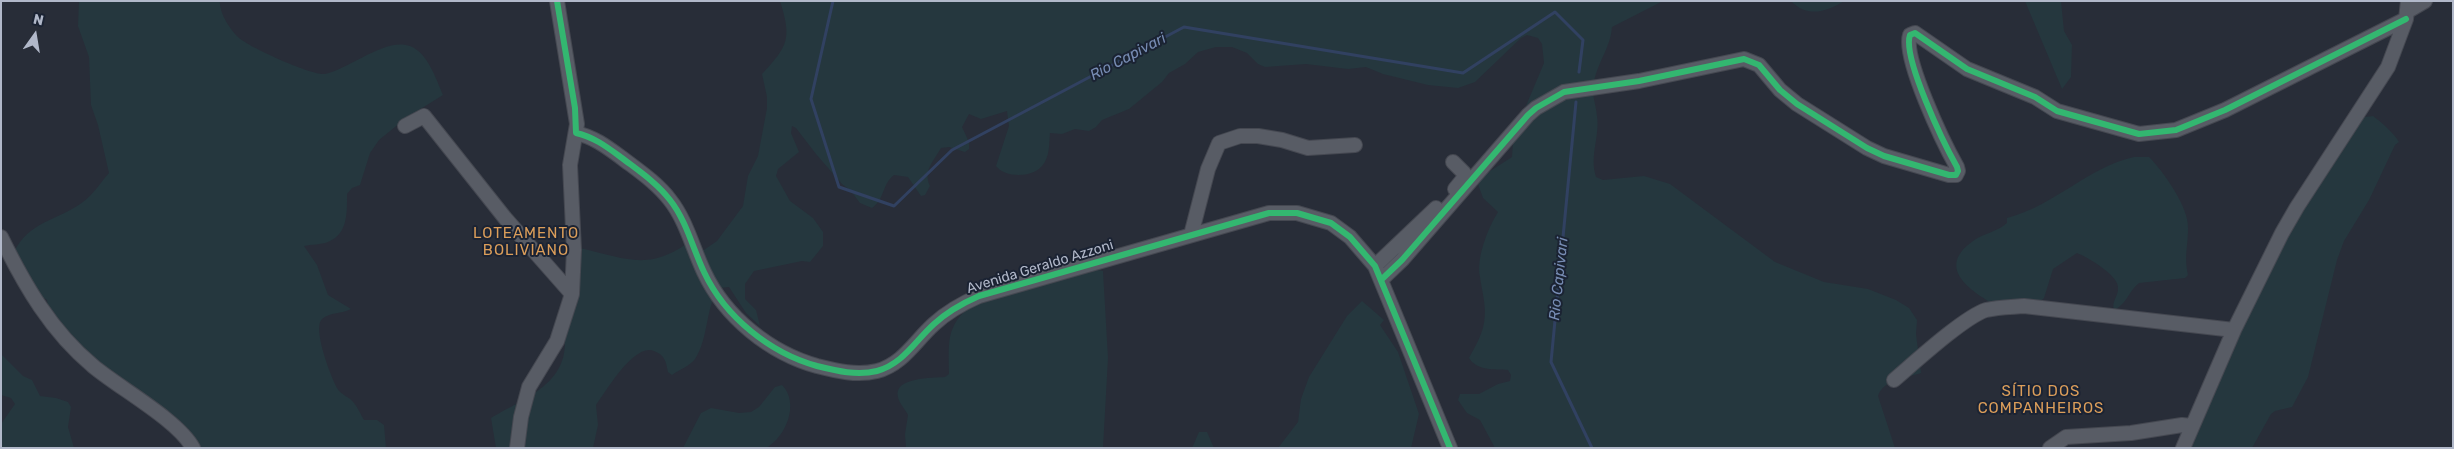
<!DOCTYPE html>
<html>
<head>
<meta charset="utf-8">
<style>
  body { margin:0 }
  #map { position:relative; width:2454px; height:449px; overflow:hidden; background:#282d38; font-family:Rubik,sans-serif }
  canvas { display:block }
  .frame { position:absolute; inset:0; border:2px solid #b1b8c9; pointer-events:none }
  .north { position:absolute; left:10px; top:10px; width:50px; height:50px; -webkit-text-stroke:4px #1b2333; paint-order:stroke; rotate:13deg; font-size:14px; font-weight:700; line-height:20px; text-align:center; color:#b1b8c9 }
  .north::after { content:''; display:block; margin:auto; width:18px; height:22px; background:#b1b8c9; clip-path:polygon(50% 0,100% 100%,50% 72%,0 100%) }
</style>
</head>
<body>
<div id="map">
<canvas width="2454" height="449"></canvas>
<div class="frame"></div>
<div class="north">N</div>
</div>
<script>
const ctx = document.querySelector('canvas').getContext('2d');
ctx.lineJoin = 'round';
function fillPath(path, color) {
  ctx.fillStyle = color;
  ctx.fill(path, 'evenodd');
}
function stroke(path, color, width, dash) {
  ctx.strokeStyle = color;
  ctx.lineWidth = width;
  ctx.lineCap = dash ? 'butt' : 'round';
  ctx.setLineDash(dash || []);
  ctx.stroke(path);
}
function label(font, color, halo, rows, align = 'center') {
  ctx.font = font + ' Rubik,sans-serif';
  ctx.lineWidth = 4;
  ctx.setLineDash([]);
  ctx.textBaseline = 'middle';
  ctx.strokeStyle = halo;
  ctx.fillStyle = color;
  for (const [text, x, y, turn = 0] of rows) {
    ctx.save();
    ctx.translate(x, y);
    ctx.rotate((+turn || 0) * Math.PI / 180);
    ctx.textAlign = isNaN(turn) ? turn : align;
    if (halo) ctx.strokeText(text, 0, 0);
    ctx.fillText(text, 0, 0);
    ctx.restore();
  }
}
const green = new Path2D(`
  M79,1H220C219,13 230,29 238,37C248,47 313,76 325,74C349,69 386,37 410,46C428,53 436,79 443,95L406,118L379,140L370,153L360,185L352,188L347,194C347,213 348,234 328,242C321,245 311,244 304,246L317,265L328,295L351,309C342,314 330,312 322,319C312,328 331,377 337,388C341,395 350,397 354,403C358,408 361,415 364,420H377L384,425L386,448H197L101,373L63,348L50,322L47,300L44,298L38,302L13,254C29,220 56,222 83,202C93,195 101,182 109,173L98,125L91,105L89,57L78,26Z
  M780,1H1663L1612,27C1611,46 1598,62 1594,81C1591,94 1596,104 1597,116C1600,137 1589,156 1596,177L1603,180L1644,176L1670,184L1775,262L1824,282L1868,289L1896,300L1909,308L1917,320L1916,334L1921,373C1905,378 1884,379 1878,396L1895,448H1495L1480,420L1467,413L1458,400L1460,394H1479L1498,384L1510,381L1511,375L1508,370C1494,369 1477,371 1469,358C1475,347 1482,335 1484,323C1487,306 1482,293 1480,277C1476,258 1488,228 1498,212L1483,198L1478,184L1484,175L1512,157L1513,141L1523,113L1544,63L1542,44L1538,38L1527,35L1521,38L1475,82L1458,88L1428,85L1383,74L1366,67L1348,69L1306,64L1265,67L1258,64L1247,53L1232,47H1216L1198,52L1185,64L1169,73L1162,82L1129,109L1102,120L1096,127L1089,131L1075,129L1062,134L1050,133C1049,144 1050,157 1042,166C1032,178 1005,178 996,166L1009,126L1007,111L981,119L969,114L962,127L969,142V149L965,152L949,147L941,148C933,162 923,171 930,186L925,195L921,196L908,177L894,175C882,184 885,199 872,208L860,203L851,191L842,184L816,154L796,128L792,126L791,133L799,152L778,169L776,176L790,201L813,218L823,232V246L810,262L802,261L754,271L745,284V299L756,310L760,326L746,313L729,287L719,288C705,308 709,338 695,359C691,365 679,370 672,375L668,372C666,362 665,355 654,351C634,343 607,390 596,405L598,425L593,448H496L491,418C526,397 572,383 564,332L580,248C631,260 651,272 696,237L697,248L704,250L717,241L743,206L748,176L758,156L767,108V97L762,74C788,46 792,39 780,1Z
  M1791,1H1844C1827,12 1807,18 1791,1Z
  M2025,1H2061L2064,31L2072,45L2071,77L2062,89Z
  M2373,116C2381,122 2394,133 2399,142L2395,145L2369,200L2344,241L2337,260L2308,377L2292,407L2275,411L2271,414L2252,448H2184L2258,280L2355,126L2365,117Z
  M2134,157H2149C2163,171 2189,207 2188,228C2188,247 2184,255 2188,275L2185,278L2139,283C2128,292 2127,304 2114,310C2111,301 2119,296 2118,287C2118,275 2087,257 2077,253L2053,269L2044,298L2039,303L2009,313C1983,298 1929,272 1973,241C1984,233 1997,232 2007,223V218C2056,205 2088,167 2134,157Z
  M1093,269L1103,271L1108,358L1103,448H906L905,434L908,415C905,409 899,403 898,397C893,377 933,378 945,377L949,374C949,343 945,326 972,305Z
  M1362,301L1384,320L1380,325L1398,352L1419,414L1411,448H1278L1298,422L1301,399L1309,377L1347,316Z
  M2,355L23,376L32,380L40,396L56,398L68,402L71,407L68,427L74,448H1V424L15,404L11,398L1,395Z
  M782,385C800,403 786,437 766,448H683L701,413L711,408L739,413L751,412L759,407L775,387Z
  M1199,432H1207L1214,448H1192Z`);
const stream = new Path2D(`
  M833,1L811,99L839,187L894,206L952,150L1184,27L1463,73L1555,12L1583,40L1579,72
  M1576,102L1551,362L1592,448`);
const minor = new Path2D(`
  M2408,11L2425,1
  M405,126L424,116L505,218L572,294
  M576,133C594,137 607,147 622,158C639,171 657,183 670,200C686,220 693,249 704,272C725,317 770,353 817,366C837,371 857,376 877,371C903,364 915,341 934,324C947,312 963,303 979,296L1269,213H1297L1331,223L1350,237L1375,266L1450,448
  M1453,162L1464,173V178L1455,189
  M1191,235L1208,169L1219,143L1240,136H1258L1282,140L1308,148L1355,145
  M1,237C25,286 51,331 93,366C119,388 178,420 193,448
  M1375,266L1436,208
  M1381,280L1402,260L1528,115L1536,108L1564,92L1639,81L1744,59L1759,65L1780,90L1797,104L1867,148L1884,156L1949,175H1956L1958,171L1957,167C1944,144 1902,57 1910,35L1915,33L1967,69L2035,97L2057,111L2139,134L2176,130L2225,110L2406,19
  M1894,380C1914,363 1964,317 1986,310C1998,307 2012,307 2024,306L2234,330
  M517,448L521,417L529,387L557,341L572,294L574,250L570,165L577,124L557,1
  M2050,448L2066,437L2131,433L2182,425L2192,426
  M2183,448L2234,330L2282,233L2297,207L2388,67L2406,19L2408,1`);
const cycleway = new Path2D(`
  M557,1L575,108L576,133C594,137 607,147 622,158C639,171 657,183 670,200C686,220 693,249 704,272C725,317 770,353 817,366C837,371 857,376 877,371C903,364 915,341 934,324C947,312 963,303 979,296L1269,213H1297L1331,223L1350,237L1375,266L1450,448
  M1381,280L1402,260L1528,115L1536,108L1564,92L1639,81L1744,59L1759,65L1780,90L1797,104L1867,148L1884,156L1949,175H1956L1958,171L1957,167C1944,144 1902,57 1910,35L1915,33L1967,69L2035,97L2057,111L2139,134L2176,130L2225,110L2406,19`);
const streetNames = [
  ["Avenida Geraldo Azzoni",1040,267,-17]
];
const waterNames = [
  ["Rio Capivari",1128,57,-28],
  ["Rio Capivari",1559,279,-84]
];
const neighbourhoodNames = [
  ["LOTEAMENTO",526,234],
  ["BOLIVIANO",526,251],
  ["SÍTIO DOS",2041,392],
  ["COMPANHEIROS",2041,409]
];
fillPath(green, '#25373e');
stroke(stream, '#314161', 3);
stroke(minor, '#454851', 16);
stroke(minor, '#585c65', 14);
stroke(cycleway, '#33b770', 6);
label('14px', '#b1b8c9', '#1b2333', streetNames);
label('italic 15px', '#778cb3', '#1b2333', waterNames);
ctx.letterSpacing = '1px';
label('15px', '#dc9e5a', '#1b2333', neighbourhoodNames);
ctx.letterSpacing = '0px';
</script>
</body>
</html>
